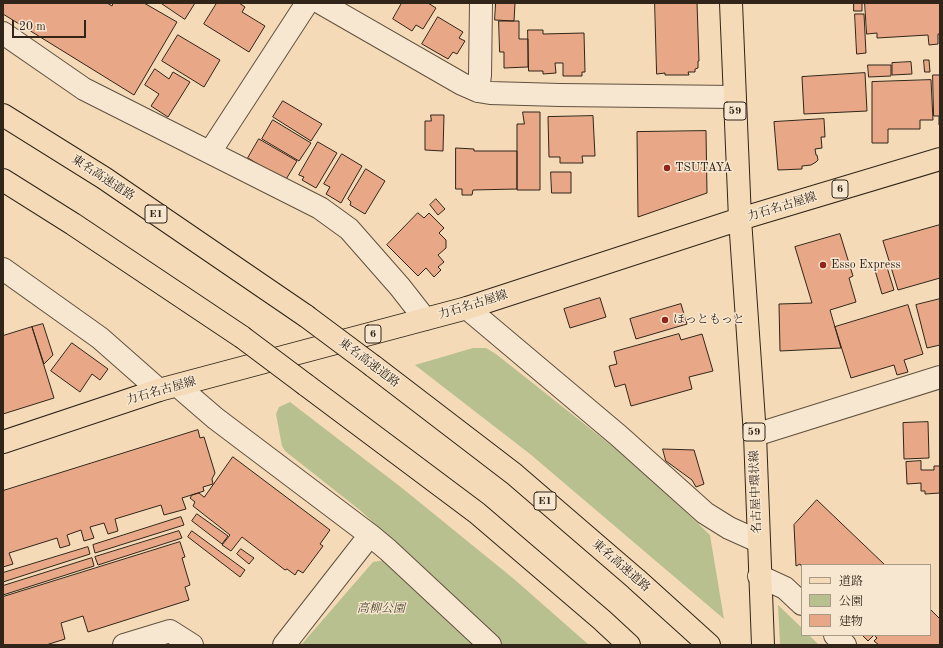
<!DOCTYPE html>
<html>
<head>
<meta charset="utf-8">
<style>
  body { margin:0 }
  #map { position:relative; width:943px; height:648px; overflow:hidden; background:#f4dab6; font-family:"Old Standard TT","Noto Serif JP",serif }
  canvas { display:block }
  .frame { position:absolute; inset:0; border:4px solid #302518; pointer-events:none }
  .legend { position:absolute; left:801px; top:564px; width:130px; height:72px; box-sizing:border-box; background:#f8e7d0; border:1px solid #a89986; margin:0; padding:5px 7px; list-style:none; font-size:12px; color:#302518 }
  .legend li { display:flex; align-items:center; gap:8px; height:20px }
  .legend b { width:20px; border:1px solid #a89986 }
  .scale { position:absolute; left:12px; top:20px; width:74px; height:18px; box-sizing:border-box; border:2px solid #302518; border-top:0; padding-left:5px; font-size:12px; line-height:14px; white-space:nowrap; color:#302518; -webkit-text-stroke:3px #f8e7d0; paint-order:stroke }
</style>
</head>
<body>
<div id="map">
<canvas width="943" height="648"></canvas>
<div class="frame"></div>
<ul class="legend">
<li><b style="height:5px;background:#f4dab6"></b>道路</li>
<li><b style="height:11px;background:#b9c090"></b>公園</li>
<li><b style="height:11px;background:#e8a888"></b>建物</li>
</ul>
<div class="scale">20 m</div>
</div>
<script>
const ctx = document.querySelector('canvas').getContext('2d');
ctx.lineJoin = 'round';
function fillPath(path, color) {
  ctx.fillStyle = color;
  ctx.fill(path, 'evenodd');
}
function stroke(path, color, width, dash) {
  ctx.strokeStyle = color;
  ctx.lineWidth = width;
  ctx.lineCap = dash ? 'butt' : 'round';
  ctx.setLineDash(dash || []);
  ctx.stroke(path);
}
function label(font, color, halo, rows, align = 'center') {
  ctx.font = font + ' "Old Standard TT","Noto Serif JP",serif';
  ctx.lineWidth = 3;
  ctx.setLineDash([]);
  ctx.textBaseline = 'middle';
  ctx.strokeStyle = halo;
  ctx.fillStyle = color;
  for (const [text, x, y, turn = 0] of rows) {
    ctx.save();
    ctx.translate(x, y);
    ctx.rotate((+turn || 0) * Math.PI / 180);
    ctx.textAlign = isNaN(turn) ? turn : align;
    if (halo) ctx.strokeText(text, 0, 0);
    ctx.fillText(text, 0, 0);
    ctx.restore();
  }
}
const green = new Path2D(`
  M473,348H486L496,354L626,457L689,515L710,535L724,619L530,454L415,365Z
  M290,402L402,488L514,579L589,645H503L361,511L285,451L282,446L276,414L279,407Z
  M385,560L475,645H301L373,562Z
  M778,605L802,628V635H809L819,645H780Z`);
const building = new Path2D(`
  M3,3H107L112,6L113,3H144L177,22L134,95L3,14Z
  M161,3H195L185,19Z
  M217,3H239L245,7L242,12L265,26L249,52L204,24Z
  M402,3H428L436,8L423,29L416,25L412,31L393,19Z
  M496,3H515L514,21L495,20Z
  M655,3H697L699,61H698V68L695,69V72H688L689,75H665V73L657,74Z
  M854,3H862V11H854Z
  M865,3H940V34H938V44L929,45L928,35L877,38V33L867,34Z
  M855,14H864L866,53L857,54Z
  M438,17L463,32L459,38L465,41L457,54L453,52L448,59L422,44Z
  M499,21H519V39H528V67L504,68V52H500Z
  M528,30H543V34L584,33L585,72H582V76H563V63H555L556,73L543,74V71H529Z
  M178,35L220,60L204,87L162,61Z
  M924,60H929L930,72H925Z
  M911,62L912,74L892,75V63Z
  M868,65H891V76L869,77Z
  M155,69L169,79L173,72L190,82L168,117L151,106L159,94L145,85Z
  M865,73L867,111L804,114L802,77Z
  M933,75H940V125H939V116H934Z
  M931,80L933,120H920V129H888V143H872V82Z
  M283,101L322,124L311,141L273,117Z
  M523,112H540V190H517V124H524Z
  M431,115H444L443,151L425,150V121H431Z
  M593,116L595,156H582L583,163H560V157H549L548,117Z
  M824,119L825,137H821L822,148L815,149L816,155H817L818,160L816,162L811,165L802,166V169L778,170L774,122Z
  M273,120L311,143L299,161L262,139Z
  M706,131L707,193L638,217L637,132Z
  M259,139L297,161L285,181L248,158Z
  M318,142L337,153L316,188L302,180L304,177L299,175Z
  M456,148L474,149V151H517V189L473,190L472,195H462V189H456Z
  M342,154L362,166L341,203L326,194L330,187L324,184Z
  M366,169L385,181L365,214L350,205L351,202L348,199Z
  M551,172H571V193H552Z
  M436,199L445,209L438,215L430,205Z
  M418,213L424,218L429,213L444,228L439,233L446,240V248L438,255L444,262L438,267L441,270L434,277L426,268L418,276L387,245Z
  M940,225V278L898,290L883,241Z
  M840,234L853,276L849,278L856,302L830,310L841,348L780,351L779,304L812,303L795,247Z
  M886,264L894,290L882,294L874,267Z
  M600,298L606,317L570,328L564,309Z
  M940,299V345L927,348L916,305Z
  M681,304L687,324L636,339L630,319Z
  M908,305L923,354L904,360L908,372L897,375L894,365L851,378L835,327Z
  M43,324L53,355L44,364L32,327Z
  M32,327L54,398L3,414V336Z
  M679,334L681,340L702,334L713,371L689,377L692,389L631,406L625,384L615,387L609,366L617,364L614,352Z
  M72,343L108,369L100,380L92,374L80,392L51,371Z
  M928,422L929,458L904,459L903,423Z
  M198,430L200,438L204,437L215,473L212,479L213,484L203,487L204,491L182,498L186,509L164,515L161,505L115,519L118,531L108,534L104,523L90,527L94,538L84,541L81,530L67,535L70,545L60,548L57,538L9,553L13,564L3,567V491Z
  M663,449L694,450L704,484L696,487L692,480L666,461Z
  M233,457L330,530L320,544L323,546L303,573L298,570L295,575L287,569L285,570L242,537L231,551L222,545L230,535L193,506L195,502L190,498L192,495L199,493L204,497Z
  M921,461V470H934V466H940V493L925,494V491H921V483L907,484L906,462Z
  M817,500L885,565H802V567L800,564L796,566L794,525Z
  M197,514L228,536L222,544L192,521Z
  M181,517L184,525L95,553L93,545Z
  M179,531L182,538L98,565L95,557Z
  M192,531L245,570L240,577L188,537Z
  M180,542L185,557L182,558L190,585L185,587L189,600L88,632L83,616L61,623L65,639L46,645H3V597Z
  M88,547L90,554L3,582V573Z
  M241,549L254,558L249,564L237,554Z
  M92,558L94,566L3,595V586Z
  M930,609L940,619V645H879L874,641L877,638L874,635L868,641L862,635H930Z`);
const minor = new Path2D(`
  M321,3L462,84L478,91L490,93L560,95L734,97
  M3,33L84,89L320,208L349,229L400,287L425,319
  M478,91L480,75L481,3
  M210,152L307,3
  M3,269L100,338L159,390
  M467,308L619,436L705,513L729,528L758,541
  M178,386L215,418L370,535L388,550L490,645
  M755,435L940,377
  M759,576L785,588L802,604
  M835,635L845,645
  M124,645L170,631L192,645
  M284,645L370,535`);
const major = new Path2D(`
  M731,3L740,219L755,435L763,645
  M3,442L159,390L467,308L740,219L940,159`);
const highway = new Path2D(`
  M3,115L104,178L306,316
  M3,180L73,224L242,337
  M373,366L514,474L636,579L709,645
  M306,385L477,513L602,620L629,645`);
const highwayBridge = new Path2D(`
  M306,316L373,366
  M242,337L306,385`);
const markers = [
  [667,168,4,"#8f2418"],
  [823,265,4,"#8f2418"],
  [665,320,4,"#8f2418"]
];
const shields = [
  [735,111,22],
  [840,189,16],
  [156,214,22],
  [373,334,16],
  [754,432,22],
  [545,501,22]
];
const shieldNames = [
  ["59",735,111],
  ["6",840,189],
  ["E1",156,214],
  ["6",373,334],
  ["59",754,432],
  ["E1",545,501]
];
const poiNames = [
  ["TSUTAYA",675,168],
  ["Esso Express",831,265],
  ["ほっともっと",673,320]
];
const streetNames = [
  ["東名高速道路",103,178,33],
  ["力石名古屋線",782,207,-17],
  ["力石名古屋線",473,305,-17],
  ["東名高速道路",369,363,37],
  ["力石名古屋線",161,391,-16],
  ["名古屋中環状線",756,492,-92],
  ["東名高速道路",621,566,41]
];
const parkNames = [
  ["高柳公園",381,609]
];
fillPath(green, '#b9c090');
fillPath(building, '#e8a888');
stroke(building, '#302518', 1);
stroke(minor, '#615240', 24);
stroke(major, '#302518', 24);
stroke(highway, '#302518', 24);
stroke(minor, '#f8e7d0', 22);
stroke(major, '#f4dab6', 22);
stroke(highway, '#f4dab6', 22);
stroke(highwayBridge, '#302518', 24, []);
stroke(highwayBridge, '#f4dab6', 22);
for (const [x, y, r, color] of markers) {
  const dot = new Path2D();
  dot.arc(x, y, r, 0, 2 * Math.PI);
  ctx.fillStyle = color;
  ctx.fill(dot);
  stroke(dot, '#f8e7d0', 1.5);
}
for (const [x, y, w] of shields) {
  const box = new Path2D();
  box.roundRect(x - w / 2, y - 9, w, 18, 3);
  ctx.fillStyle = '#f8e7d0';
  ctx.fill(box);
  stroke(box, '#302518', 1);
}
label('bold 11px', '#302518', null, shieldNames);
label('12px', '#302518', '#f8e7d0', poiNames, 'left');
label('12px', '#302518', '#f8e7d0', streetNames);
label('italic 12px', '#524c36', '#f8e7d0', parkNames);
</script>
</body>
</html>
